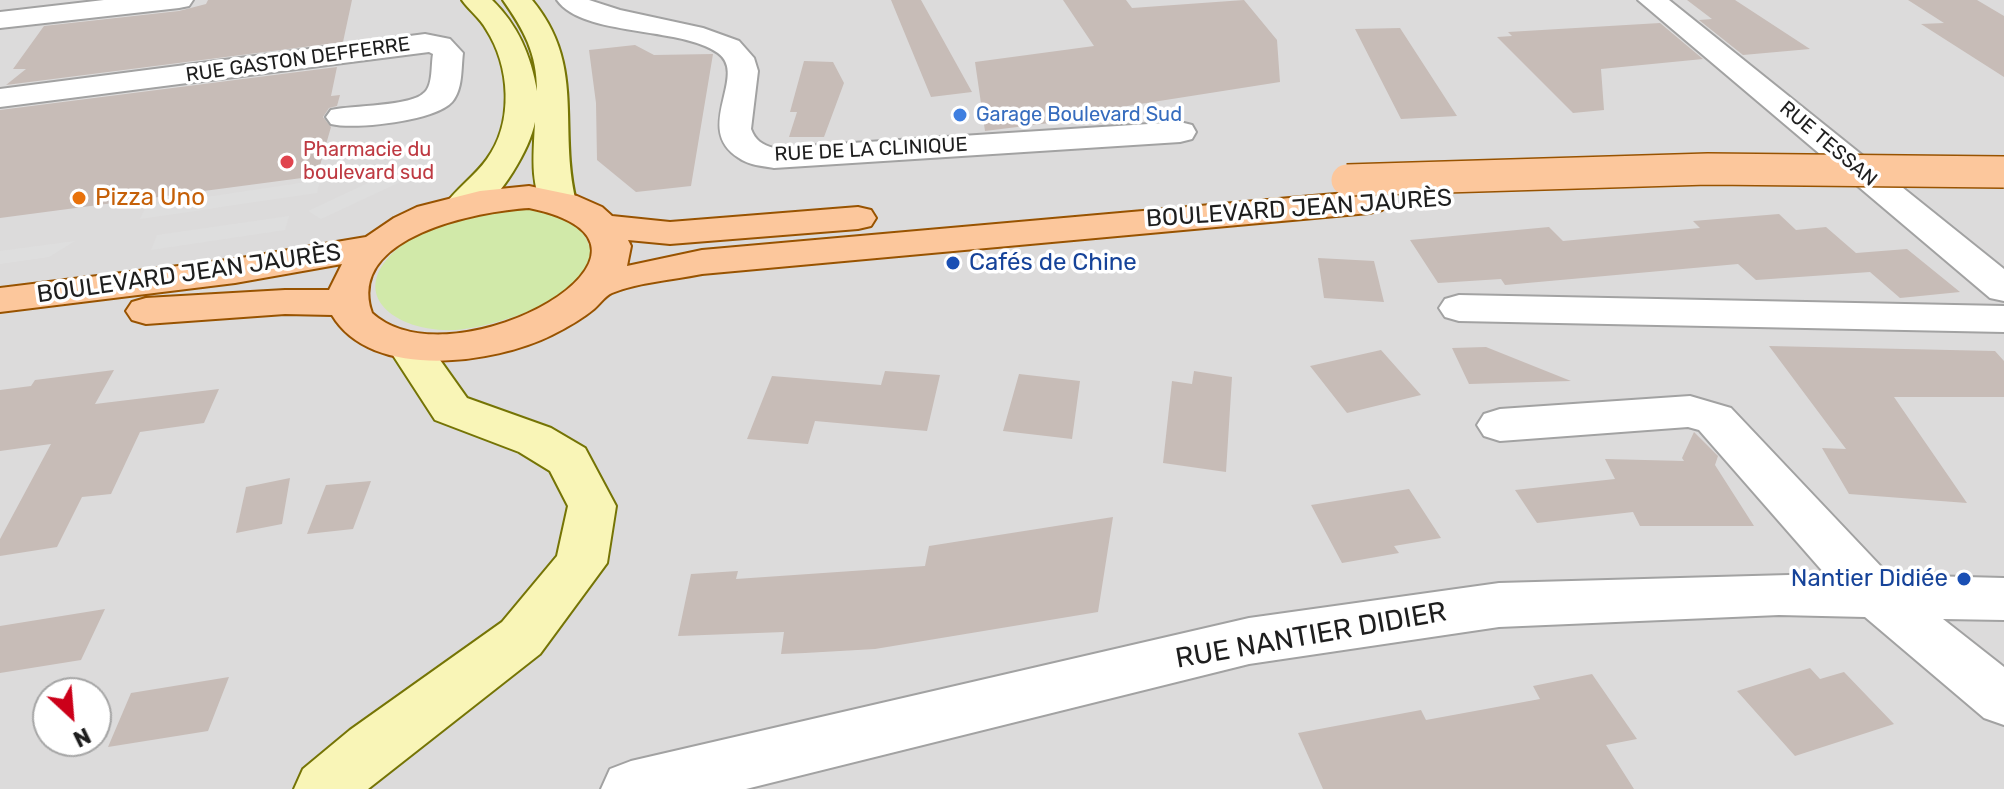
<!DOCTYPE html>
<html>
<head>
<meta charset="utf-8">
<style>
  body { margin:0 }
  #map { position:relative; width:2004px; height:789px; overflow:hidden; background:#efeae4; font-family:Rubik,sans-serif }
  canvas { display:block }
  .north { position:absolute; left:32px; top:677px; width:80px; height:80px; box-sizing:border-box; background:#fff; border:2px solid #a5a5a5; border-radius:50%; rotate:154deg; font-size:22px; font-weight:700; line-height:32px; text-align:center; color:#1e1e1e }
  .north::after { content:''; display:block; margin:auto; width:28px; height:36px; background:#cc0019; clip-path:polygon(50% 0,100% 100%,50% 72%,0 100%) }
</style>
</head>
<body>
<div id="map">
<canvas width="2004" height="789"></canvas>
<div class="north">N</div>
</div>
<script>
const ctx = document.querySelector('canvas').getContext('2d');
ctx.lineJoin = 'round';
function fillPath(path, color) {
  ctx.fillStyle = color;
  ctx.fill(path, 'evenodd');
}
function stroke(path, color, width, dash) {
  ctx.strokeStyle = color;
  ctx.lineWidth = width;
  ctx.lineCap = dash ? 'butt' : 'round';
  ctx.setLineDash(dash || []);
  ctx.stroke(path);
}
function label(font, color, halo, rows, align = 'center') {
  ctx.font = font + ' Rubik,sans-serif';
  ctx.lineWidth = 7;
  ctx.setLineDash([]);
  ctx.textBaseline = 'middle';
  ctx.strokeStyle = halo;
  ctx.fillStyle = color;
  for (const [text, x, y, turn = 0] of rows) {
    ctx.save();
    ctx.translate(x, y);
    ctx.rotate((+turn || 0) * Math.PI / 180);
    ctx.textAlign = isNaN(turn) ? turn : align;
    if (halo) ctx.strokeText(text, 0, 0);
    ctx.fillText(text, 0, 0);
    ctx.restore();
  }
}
const residential = new Path2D(`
  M0,0H2004V789H0ZM48,693H96V741H48Z`);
const grass = new Path2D(`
  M522,208C546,210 572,215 585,237C619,292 492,328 455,330C394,333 339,291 406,242C440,217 482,212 522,208Z`);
const parking = new Path2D(`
  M415,161L428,169L321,219L308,211Z
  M320,180L317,193L140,219L146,206Z
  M289,216L285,230L151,250L157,235Z
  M75,241L49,257L0,264V251Z`);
const building = new Path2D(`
  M208,0H352L343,42L6,85L26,69H13L44,26L179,11L206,4Z
  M891,0H921L972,92L931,97Z
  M1063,0H1126L1132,8L1244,0L1277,40L1280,82L1102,110L1106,116L985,131L975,62L1094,46Z
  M1687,0H1735L1810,49L1743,55L1699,20L1712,19Z
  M1908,0H1977L2004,16V77L1921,24L1944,23Z
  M1660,23L1703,59L1601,69L1604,110L1573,113L1497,37L1512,36L1508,32Z
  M1400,28L1457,116L1401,119L1355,29Z
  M635,45L654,55L713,54L691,186L636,192L597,160L596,103L589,50Z
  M804,61L833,62L844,83L824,137H789L797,112H790Z
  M337,67L331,96L340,95L337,106L329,108L323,117L331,127L317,176L0,218V110Z
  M1779,214L1796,230L1826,227L1856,253L1907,249L1960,292L1900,298L1870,272L1756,280L1738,264L1505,285L1501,279L1438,283L1410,240L1549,227L1563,241L1700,228L1693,221Z
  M1318,258L1374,261L1384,302L1324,298Z
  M1769,346L1995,351L2004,361V397H1894L1967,503L1849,494L1822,448L1846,449Z
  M1486,347L1571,381L1469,384L1452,348Z
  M1381,350L1421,395L1347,413L1310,366Z
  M114,370L95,404L219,389L204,423L140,432L111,494L82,497L57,547L0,556V539L51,444L0,451V390L31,386L35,380Z
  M885,371L940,375L927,431L815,421L808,444L747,439L772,376L881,385Z
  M1194,371L1232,377L1226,472L1163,463L1172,381L1192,384Z
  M1019,374L1080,381L1072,439L1003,431Z
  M1694,432L1718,456L1715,465L1754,526H1640L1633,512L1537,523L1515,490L1615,479L1605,459L1684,461L1682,458Z
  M290,478L282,524L236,533L246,487Z
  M371,481L353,529L307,534L326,485Z
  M1409,489L1441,538L1394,546L1399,553L1342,563L1311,505Z
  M1113,517L1098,612L875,649L805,653L781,654L784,632L678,636L691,574L738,571L736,579L925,566L929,546Z
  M105,609L81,660L0,673V626Z
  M1810,668L1820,679L1844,672L1894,724L1795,756L1737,691Z
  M1592,674L1637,739L1606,745L1634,789H1323L1298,733L1421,710L1426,720L1540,699L1533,686Z
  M229,677L208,731L108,747L131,693Z`);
const street = new Path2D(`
  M104,0H193L189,6L179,8L0,28V12Z
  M557,0H589L620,10L703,28L739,41L754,58L758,71L751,129C755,140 762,145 774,148L1180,122L1192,125L1196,132L1192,139L1180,142L774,168C763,166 748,165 739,158C692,129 749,75 718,53C680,26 583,37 557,0Z
  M1638,0H1669L2004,269V301L1990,298Z
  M425,34L450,39L463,53C461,69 463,89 452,102C435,121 355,130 331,124L326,117L331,110C351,105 412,107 425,92C433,84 431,65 433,54L429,52L0,107V89Z
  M1459,295L2004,306V332L1459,321L1445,317L1439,308L1445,299Z
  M1690,396L1731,408L1889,575L2004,578V620L1943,619L2004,667V725L1984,718L1865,617L1779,615L1499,627L1249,664L746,789H601L610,769L631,761L1249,618L1499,583L1825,574L1699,430L1688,427L1500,441L1484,436L1477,425L1484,414L1500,409Z`);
const secondary = new Path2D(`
  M462,0H492C518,25 531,56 537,91C537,53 524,30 503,0H532C586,65 558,126 576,201L571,209L558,212L545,209C529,186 534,149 535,122C530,149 500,199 476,213C467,217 459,215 450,213L445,205C457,188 475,176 487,159C514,122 510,66 486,29C480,18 469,10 462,0Z
  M408,332L423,336L467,398L551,428L585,448L616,506L607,563L540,654L368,789H294L303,769L350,730L502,622L557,556L568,506L550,471L519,452L435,420L387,346L393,336Z`);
const primary = new Path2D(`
  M529,186L577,196L602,207L612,216L670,222L858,207L871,210L876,218L871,226L858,229L670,244L628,240L631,246L627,266L702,250L1369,191L1382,194L1387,202L1382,210L1369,213L702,274C673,280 639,282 612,293C605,296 600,304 594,309C582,319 566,328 552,335C494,364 371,381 332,315L285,314L146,324L132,320L126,311L132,302L146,298L285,290H329L342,264L235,283L0,312V288L235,259L366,237L394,218L417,207L480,191ZM529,208C709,245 454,388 372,313C345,236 479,211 529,208Z`);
const primaryBridge = new Path2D(`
  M1347,180L1708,169L2004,172`);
const markers = [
  [960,115,8,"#3f7fe0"],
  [287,162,8,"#e0444e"],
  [79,198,8,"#e8710a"],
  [953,263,8,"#1a4fb4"],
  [1964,579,8,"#1a4fb4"]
];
const farStreetnames = [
  ["RUE GASTON DEFFERRE",298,60,-8],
  ["RUE TESSAN",1828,144,40],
  ["RUE DE LA CLINIQUE",871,150,-3]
];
const farShopnames = [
  ["Garage Boulevard Sud",976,115]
];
const farHealthnames = [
  ["Pharmacie du",303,150],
  ["boulevard sud",303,173]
];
const foodNames = [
  ["Pizza Uno",95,198]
];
const streetNames = [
  ["BOULEVARD JEAN JAURÈS",1299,209,-4],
  ["BOULEVARD JEAN JAURÈS",189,274,-8]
];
const transitNames = [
  ["Cafés de Chine",969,263],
  ["Nantier Didiée",1948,579,"right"]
];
const nearStreetnames = [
  ["RUE NANTIER DIDIER",1311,636,-10]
];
fillPath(residential, '#dcdbdb');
fillPath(grass, '#d1e9a9');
fillPath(parking, '#dedede');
fillPath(building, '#c7bcb7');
stroke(street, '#a2a2a2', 4);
stroke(secondary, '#757405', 4);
stroke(primary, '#985300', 4);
fillPath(street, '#fff');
fillPath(secondary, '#f9f5b7');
fillPath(primary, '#fcc79c');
stroke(primaryBridge, '#985300', 34, []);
stroke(primaryBridge, '#fcc79c', 31);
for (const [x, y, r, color] of markers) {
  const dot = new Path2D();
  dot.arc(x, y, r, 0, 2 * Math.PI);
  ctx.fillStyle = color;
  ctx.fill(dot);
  stroke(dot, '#fff', 3);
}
label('20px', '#1e1e1e', '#fff', farStreetnames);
label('20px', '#366cbe', '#fff', farShopnames, 'left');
label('20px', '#be3a42', '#fff', farHealthnames, 'left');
label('24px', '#c56008', '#fff', foodNames, 'left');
label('24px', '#1e1e1e', '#fff', streetNames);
label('24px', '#164399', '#fff', transitNames, 'left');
label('28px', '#1e1e1e', '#fff', nearStreetnames);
</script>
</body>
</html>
